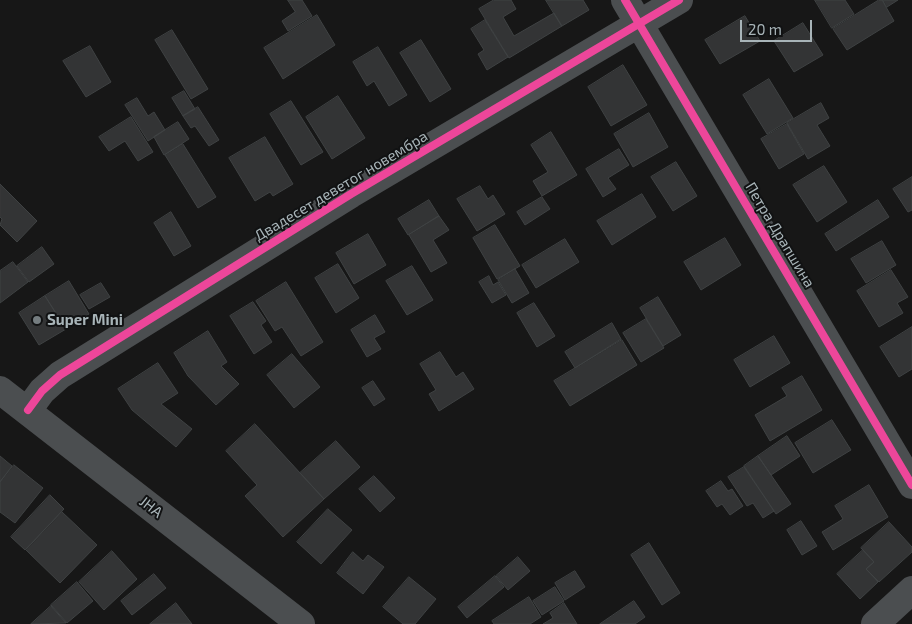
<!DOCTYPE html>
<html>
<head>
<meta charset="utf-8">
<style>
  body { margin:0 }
  #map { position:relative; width:912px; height:624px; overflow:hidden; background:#171717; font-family:"Exo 2",sans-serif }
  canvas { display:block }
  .scale { position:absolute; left:740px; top:20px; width:72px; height:22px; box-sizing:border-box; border:2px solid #a8b4b8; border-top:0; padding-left:6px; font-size:15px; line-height:18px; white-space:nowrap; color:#a8b4b8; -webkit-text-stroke:4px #111213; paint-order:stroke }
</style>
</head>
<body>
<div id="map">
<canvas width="912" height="624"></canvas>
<div class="scale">20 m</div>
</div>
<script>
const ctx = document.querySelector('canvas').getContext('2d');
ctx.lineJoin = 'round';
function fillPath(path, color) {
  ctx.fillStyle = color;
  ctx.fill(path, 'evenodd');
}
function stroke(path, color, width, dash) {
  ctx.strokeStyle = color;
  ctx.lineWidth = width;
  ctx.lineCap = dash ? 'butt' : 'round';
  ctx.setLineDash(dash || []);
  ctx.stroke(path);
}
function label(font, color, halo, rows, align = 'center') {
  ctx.font = font + ' "Exo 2",sans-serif';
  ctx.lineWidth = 4;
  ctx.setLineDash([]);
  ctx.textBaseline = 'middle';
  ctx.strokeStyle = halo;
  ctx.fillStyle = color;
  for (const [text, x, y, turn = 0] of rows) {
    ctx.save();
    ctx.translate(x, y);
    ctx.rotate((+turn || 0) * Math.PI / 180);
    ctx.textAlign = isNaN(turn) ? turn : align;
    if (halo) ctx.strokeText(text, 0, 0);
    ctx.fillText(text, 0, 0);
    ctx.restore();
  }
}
const building = new Path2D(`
  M288,0H302L312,16L288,31L282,21L295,12Z
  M494,0H511L516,9L503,17L514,36L554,13L562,26L509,58L479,9Z
  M546,0H583L589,10L562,26Z
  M815,0H845L854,14L832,28Z
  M879,0H882L894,21L847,50L833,29Z
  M883,0H898L887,7Z
  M317,15L335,45L283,79L264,48Z
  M745,16L760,41L720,64L705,40Z
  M485,20L508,57L487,70L478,54L484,50L471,29Z
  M803,23L823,55L794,72L774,41Z
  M172,30L208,89L191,99L155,40Z
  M421,40L451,89L430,102L400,53Z
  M90,46L111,82L86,97L63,61Z
  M378,47L407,95L389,106L374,81L367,86L353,62Z
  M623,65L647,105L611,126L588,87Z
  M769,79L793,118L767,134L743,95Z
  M184,91L195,109L183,116L172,98Z
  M338,96L365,138L332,159L306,117Z
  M137,98L148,116L154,112L165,130L148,141L125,105Z
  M291,101L323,152L301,165L270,114Z
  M821,103L829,118L817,125L830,146L808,159L787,123Z
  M198,107L219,140L209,146L195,126L191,128L183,116Z
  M649,113L668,147L633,167L614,134Z
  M131,117L153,152L138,161L125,141L109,151L99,137Z
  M178,122L189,139L164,155L154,137Z
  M787,124L804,154L779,169L761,139Z
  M551,132L577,175L542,196L533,181L548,172L531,145Z
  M265,137L293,184L273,196L270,192L255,201L229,158Z
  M183,144L216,197L198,208L165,155Z
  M619,149L629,165L608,178L616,189L603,197L586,169Z
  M676,162L697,196L673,211L651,177Z
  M824,166L847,202L817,222L793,185Z
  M912,177V210L908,212L893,189Z
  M0,184L37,221L17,242L0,225L2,219L0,217Z
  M480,186L488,199L493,195L505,214L477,231L457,199Z
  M642,194L656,217L612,245L597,221Z
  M542,197L550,209L525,225L517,212Z
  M429,200L439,216L408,235L398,219Z
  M878,200L889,217L836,251L825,234Z
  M171,212L191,246L174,256L154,223Z
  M439,216L449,230L433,240L447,263L431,272L409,235Z
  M495,225L520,266L497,279L473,238Z
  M368,234L386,265L354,284L336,253Z
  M725,238L741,265L701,290L684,262Z
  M565,239L579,262L536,288L522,265Z
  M882,241L896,265L866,283L851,259Z
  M42,247L54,264L29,282L17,266Z
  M13,262L28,282L0,303V271Z
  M338,264L359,298L336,313L315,278Z
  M412,266L433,300L407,315L386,281Z
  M515,269L529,293L512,303L498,280Z
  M891,270L908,297L897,303L903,313L879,327L857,291Z
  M489,276L493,285L498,282L506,295L492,303L479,282Z
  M69,281L89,314L66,329L45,296Z
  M286,282L323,342L301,356L282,327L275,331L256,301Z
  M101,283L110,297L89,309L80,295Z
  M45,296L66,329L39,345L19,313Z
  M658,297L681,335L663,346L640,308Z
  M253,302L266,321L261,325L272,342L254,354L230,316Z
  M534,303L555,336L537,347L517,313Z
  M375,315L385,332L374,338L381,349L367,357L351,330Z
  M646,319L664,348L641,362L623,333Z
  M612,323L621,339L575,368L565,352Z
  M912,327V369L899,377L880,347Z
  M208,331L227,362L221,366L239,384L216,405L188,376L174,353Z
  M774,336L790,363L750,387L734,360Z
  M622,340L637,365L570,406L554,381Z
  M440,352L456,377L463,372L474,389L439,411L429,394L436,390L420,364Z
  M292,354L320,387L294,408L267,375Z
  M158,363L178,393L161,404L192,429L176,447L132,410L118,389Z
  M802,376L822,410L770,441L755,415L787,396L782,388Z
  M373,381L385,399L374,406L362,388Z
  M832,420L851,450L813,473L795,443Z
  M255,424L324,499L283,537L245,496L257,485L226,451Z
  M787,436L800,456L771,475L758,456Z
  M336,441L360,467L324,499L300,473Z
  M0,456L12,466L0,482Z
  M758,456L791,504L776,514L744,466Z
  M14,465L43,488L15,523L0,512V482Z
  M744,467L774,511L763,518L753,503L747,506L728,477Z
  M374,476L395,498L380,512L359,489Z
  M721,481L728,491L732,489L743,506L730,515L722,504L717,507L706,491Z
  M869,485L888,517L833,550L822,532L843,519L835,506Z
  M50,495L64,509L25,550L11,537Z
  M328,509L352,530L321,564L297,542Z
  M62,512L97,545L60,583L26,550Z
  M801,521L817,546L802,555L787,530Z
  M889,522L912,547V552L879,582L866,569L874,562L861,548Z
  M649,543L680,593L662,605L631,555Z
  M863,550L874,562L866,569L878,582L860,599L837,574Z
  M112,551L137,579L104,610L79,582Z
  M353,552L363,561L368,555L384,567L363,594L337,573Z
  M518,557L530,571L508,590L496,576Z
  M575,571L585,587L565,600L555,583Z
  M154,574L166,588L132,615L121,601Z
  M495,576L504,587L467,618L458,607Z
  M409,577L436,599L415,624H403L383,607Z
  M77,582L93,601L67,623L51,605Z
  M555,587L564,601L542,615L533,601Z
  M529,597L541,617L530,624H494L492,621Z
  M634,601L645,617L635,624H600Z
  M176,603L192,624H150Z
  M564,603L577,624H543L553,618L550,613Z
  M51,606L66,623L31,624Z`);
const street = new Path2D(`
  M625,0L912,485
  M0,390L301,624
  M28,410L42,391L60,375L351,194L679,0
  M875,624L912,590`);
const cycleway = new Path2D(`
  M625,0L912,485
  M28,410L42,391L60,375L351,194L679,0`);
const markers = [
  [37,320,5,"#757d80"]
];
const streetNames = [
  ["Двадесет деветог новембра",341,186,-31],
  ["Петра Драпшина",780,235,59],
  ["ЈНА",151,507,38]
];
const poiNames = [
  ["Super Mini",47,320]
];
fillPath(building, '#333435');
stroke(building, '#3f4243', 1);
stroke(street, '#4b4e50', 28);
stroke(cycleway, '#ed469a', 8);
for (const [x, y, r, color] of markers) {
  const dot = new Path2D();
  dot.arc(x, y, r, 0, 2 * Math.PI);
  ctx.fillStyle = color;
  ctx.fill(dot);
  stroke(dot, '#111213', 2);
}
label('15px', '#a8b4b8', '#111213', streetNames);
label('bold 15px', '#a8b4b8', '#111213', poiNames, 'left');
</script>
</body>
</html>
